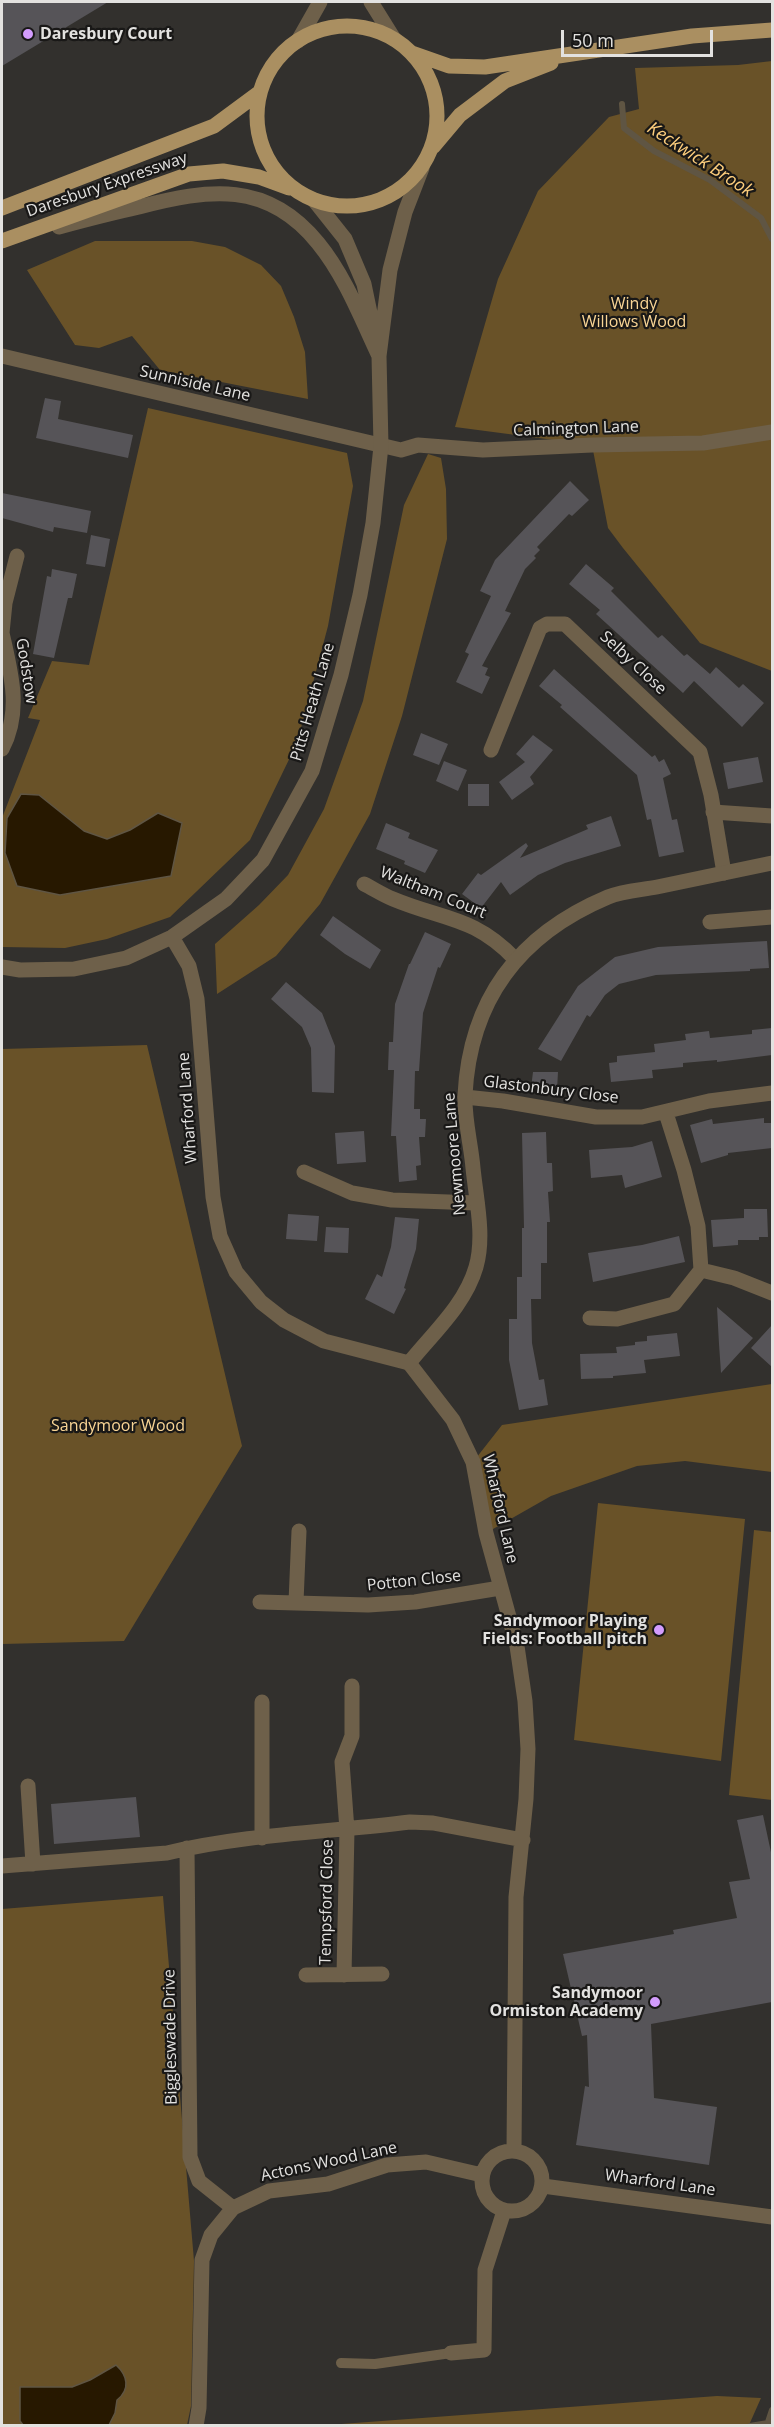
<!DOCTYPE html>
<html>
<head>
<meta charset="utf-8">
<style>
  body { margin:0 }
  #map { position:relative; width:774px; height:2427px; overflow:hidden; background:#32302d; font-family:"Open Sans",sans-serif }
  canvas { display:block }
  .frame { position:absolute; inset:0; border:3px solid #e3e2e0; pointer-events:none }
  .scale { position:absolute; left:561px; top:30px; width:152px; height:27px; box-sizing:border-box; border:3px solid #e3e2e0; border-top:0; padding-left:8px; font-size:18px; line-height:21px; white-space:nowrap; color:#e3e2e0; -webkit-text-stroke:4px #191817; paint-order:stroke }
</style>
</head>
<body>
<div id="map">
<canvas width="774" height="2427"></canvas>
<div class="frame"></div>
<div class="scale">50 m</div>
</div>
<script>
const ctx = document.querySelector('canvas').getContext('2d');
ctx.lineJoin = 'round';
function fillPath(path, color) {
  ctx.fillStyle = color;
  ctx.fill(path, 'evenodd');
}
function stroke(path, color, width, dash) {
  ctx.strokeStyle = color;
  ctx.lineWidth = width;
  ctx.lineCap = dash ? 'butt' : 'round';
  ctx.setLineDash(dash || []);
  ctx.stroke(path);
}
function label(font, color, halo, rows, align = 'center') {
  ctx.font = font + ' "Open Sans",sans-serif';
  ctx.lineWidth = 4.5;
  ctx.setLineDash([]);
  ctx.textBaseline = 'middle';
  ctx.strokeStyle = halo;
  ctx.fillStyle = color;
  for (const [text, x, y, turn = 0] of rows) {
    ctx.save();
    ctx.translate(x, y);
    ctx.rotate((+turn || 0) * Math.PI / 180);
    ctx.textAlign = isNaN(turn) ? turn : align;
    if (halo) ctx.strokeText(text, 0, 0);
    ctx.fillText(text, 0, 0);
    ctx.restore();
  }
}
const green = new Path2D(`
  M772,61V671L700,643L623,548L608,528L592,445L455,427L498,279L538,191L609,117L639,109L635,68L738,65Z
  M95,241H192L225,247L261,265L281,286L294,317L305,352L308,399L160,370L132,336L99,348L75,345L27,270Z
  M148,408L347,453L353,486L328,626L297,743L250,840L170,917L107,939L65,948L2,947V818L40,720L28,718L52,661L89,665Z
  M428,454L441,458L446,489L447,539L402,716L370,814L320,904L276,956L217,994L215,944L259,905L288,875L324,809L363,701L404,505Z
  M147,1045L242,1446L124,1641L2,1644V1049Z
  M772,1384V1472L685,1461L637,1466L551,1496L486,1533L473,1462L502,1425Z
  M598,1503L745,1519L721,1761L574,1740Z
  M754,1530L772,1532V1800L729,1795Z
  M163,1896L194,2261L191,2406L187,2425L2,2426V1909Z
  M717,2396L761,2398L749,2425H328Z`);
const water = new Path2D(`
  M21,794L39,795L84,831L107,839L130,830L158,813L182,823L171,876L60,895L17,886L5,853L7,818Z
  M116,2365C127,2375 131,2389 117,2400L115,2413L109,2425H23L20,2421V2387H72L90,2380Z`);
const stream = new Path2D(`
  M622,104L624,128L654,151L710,180L761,218L772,239
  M767,2425L772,2410
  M750,2426L768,2423`);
const building = new Path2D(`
  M2,2H108L2,66Z
  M45,398L61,401L58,419L133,435L128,458L36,438Z
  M570,481L589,500L572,516L569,514L537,547L540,550L534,556L536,558L525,569L505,611L511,613L482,666L488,668L485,675L490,677L482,694L456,682L469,654L465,652L491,596L480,591L495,560Z
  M2,493L91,511L87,533L54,527L53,532L2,518Z
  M91,535L110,539L105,567L86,564Z
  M586,564L614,588L611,591L658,638L662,635L684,656L687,654L710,674L716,667L739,688L743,684L764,703L742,727L694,681L683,693L596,614L600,610L569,584Z
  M52,569L77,574L72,598H68L54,658L33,654L47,576L51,577Z
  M554,669L652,757L655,755L659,762L664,759L671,774L663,778L672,820L677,819L684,852L659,857L651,819L647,820L637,775L560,707L562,705L539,686Z
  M421,733L448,744L439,765L413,755Z
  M533,735L553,750L530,777L534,784L512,800L499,782L525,762L516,754Z
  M758,757L763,782L728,789L723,763Z
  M444,761L467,770L458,791L436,781Z
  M468,784H489V806H468Z
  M611,816L621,846L565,863L538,875L510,895L501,882L481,908L462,894L478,873L481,875L526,843L528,846L520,858L588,829L586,825Z
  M386,823L410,833L408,838L438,850L425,873L404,864L405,861L376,849Z
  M333,916L381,950L370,969L345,954L320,935Z
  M425,932L451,944L440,968L438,967L423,1013L419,1071H415L414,1109H420V1119H426L425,1137H419L421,1165L416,1166L417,1180L399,1182L396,1136H391L394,1070H388L389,1042H393L395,1004L409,964H410Z
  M767,941L769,968L750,969V971L656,975L619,984L605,995L590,1017L587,1015L561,1061L538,1049L578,986L615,957L658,947Z
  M286,982L322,1013L335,1046L334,1093L312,1092L311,1048L302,1027L271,999Z
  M772,1028V1055L717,1062V1060L683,1063V1067L652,1070L653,1078L611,1082L609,1063L617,1062V1056L655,1052L654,1044L686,1040L685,1034L709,1031L710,1038L752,1034V1030Z
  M533,1072H558L557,1090L531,1088Z
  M764,1118V1123H772V1148L728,1153V1155L701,1163L690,1125L712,1119L713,1124Z
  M364,1131L366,1162L337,1164L335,1133Z
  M546,1132L547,1163H552L553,1191L548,1192L550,1222H547V1263H541V1299H531L532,1343L539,1380L544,1379L548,1405L519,1410L509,1360V1319H517V1277H522V1228H524L522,1133Z
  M652,1141L662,1177L625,1188L622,1175L591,1178L589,1150L632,1147Z
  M744,1209H767L768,1237H759V1240H738V1245L713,1247L711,1220L744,1218Z
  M288,1214L319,1216L317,1241L286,1239Z
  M395,1217L419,1219L416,1249L404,1288L406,1289L394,1314L365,1299L377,1274L382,1277L391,1247Z
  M326,1227L349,1228L348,1253L324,1252Z
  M679,1236L685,1262L593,1282L588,1253L642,1245Z
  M717,1307L753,1338L721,1373L719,1344Z
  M772,1325V1367L751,1348Z
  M677,1333L680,1356L644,1360L646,1373L613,1376V1378L581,1379L580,1354L617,1353L616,1347L635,1345V1342L647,1341V1336Z
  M136,1797L140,1837L54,1844L51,1804Z
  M763,1815L772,1857V2002L651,2024L654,2098L717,2107L709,2165L576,2145L585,2086L589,2087L587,2035L582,2036L563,1954L674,1934L673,1930L737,1918L729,1882L750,1879L737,1820Z`);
const service = new Path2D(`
  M341,2363L375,2364L451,2353`);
const minor = new Path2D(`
  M371,2L394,39
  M298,41L320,2
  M2,356L401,450L418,445L483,450L592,445L703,443L772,432
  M2,633C11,673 22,711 2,749
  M2,633L5,603L17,556
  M491,750L540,628L547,624H565L700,752L711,795L724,873
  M713,812L772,816
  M364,884C374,889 383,895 393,899C443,920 474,916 515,959
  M710,922L772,917
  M465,1097L503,1101L596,1117H642L709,1101L772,1093
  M666,1113L684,1170L698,1226L701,1270
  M304,1172L352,1193L392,1200L477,1203
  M590,1318L617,1319L674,1304L701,1270L734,1278L772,1293
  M409,1363L453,1420L473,1462L486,1533L517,1646L525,1701L528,1749L526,1799L516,1897L514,2151
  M260,1602L368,1605L415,1602L500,1588
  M296,1602L299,1531
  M262,1702V1838
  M28,1786L33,1864
  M187,1848L190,2157L199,2181L233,2208
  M2,1866L167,1853C245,1834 331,1832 410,1822L433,1823L523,1840
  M306,1975L382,1974
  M344,1975L347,1830L342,1762L352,1736V1686
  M482 2181a30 30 0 1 1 60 0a30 30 0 1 1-60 0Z
  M543,2186L772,2217
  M451,2353L484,2350L485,2270L504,2211
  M196,2426L199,2408L202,2260L211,2235L233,2208L269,2191L328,2184L387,2165L426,2162L482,2175`);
const tertiary = new Path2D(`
  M314,200L345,239L364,284L374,332
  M59,227C85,220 112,213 139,207C209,189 267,180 318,243C345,276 361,318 379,356
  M172,937L189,966L197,999L213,1197L220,1236L236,1272L261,1302L284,1320L324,1341L409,1363C433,1333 465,1305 476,1267C485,1236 476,1199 473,1168C471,1144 464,1119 465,1095C470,999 520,934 608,897C622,891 641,890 657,887C695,879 734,871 772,863
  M2,967L20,970L74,969L126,958L172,937L226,899L263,860L312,771L341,675L360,595L373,523L381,446L379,356L390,270L405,212L422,168`);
const primary = new Path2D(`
  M257 116a90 90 0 1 1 180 0a90 90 0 1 1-180 0Z
  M412,53L449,66L485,67L692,36L772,30
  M433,147L460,115L505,81L551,63
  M2,208L214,126L260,92
  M2,241L189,174L223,171L259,177L289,188`);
const markers = [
  [28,34,6,"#d39cfd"],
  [659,1630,6,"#d39cfd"],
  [655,2002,6,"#d39cfd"]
];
const poiNames = [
  ["Daresbury Court",40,34,"left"],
  ["Sandymoor Playing",647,1621],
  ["Fields: Football pitch",647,1639],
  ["Sandymoor",643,1993],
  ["Ormiston Academy",643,2011]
];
const streetNames = [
  ["Daresbury Expressway",107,185,-19],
  ["Sunniside Lane",195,384,13],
  ["Calmington Lane",576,429,-2],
  ["Selby Close",633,663,43],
  ["Godstow",26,671,81],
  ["Pitts Heath Lane",313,702,-74],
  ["Waltham Court",433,893,22],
  ["Glastonbury Close",551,1090,7],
  ["Wharford Lane",188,1108,-94],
  ["Newmoore Lane",455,1154,-95],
  ["Wharford Lane",500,1509,77],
  ["Potton Close",414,1581,-6],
  ["Tempsford Close",327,1902,-89],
  ["Biggleswade Drive",171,2037,-91],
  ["Actons Wood Lane",329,2162,-12],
  ["Wharford Lane",660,2183,8]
];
const parkNames = [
  ["Windy",634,304],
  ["Willows Wood",634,322],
  ["Sandymoor Wood",118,1426]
];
const waterNames = [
  ["Keckwick Brook",700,160,33]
];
fillPath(green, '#695228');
fillPath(water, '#271800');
stroke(water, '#5f5543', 1.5);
stroke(stream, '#5f5543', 6);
fillPath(building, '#565458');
stroke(service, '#6e604a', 10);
stroke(minor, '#6e604a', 15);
stroke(tertiary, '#6e604a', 15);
stroke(primary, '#aa8f61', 15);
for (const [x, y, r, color] of markers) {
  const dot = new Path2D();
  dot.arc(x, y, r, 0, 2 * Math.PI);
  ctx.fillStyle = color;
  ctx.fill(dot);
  stroke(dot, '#191817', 2);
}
label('bold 16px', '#e3e2e0', '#191817', poiNames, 'right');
label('16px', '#e3e2e0', '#191817', streetNames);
label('16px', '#f9d595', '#191817', parkNames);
label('italic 18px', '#fccd7c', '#191817', waterNames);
</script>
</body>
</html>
